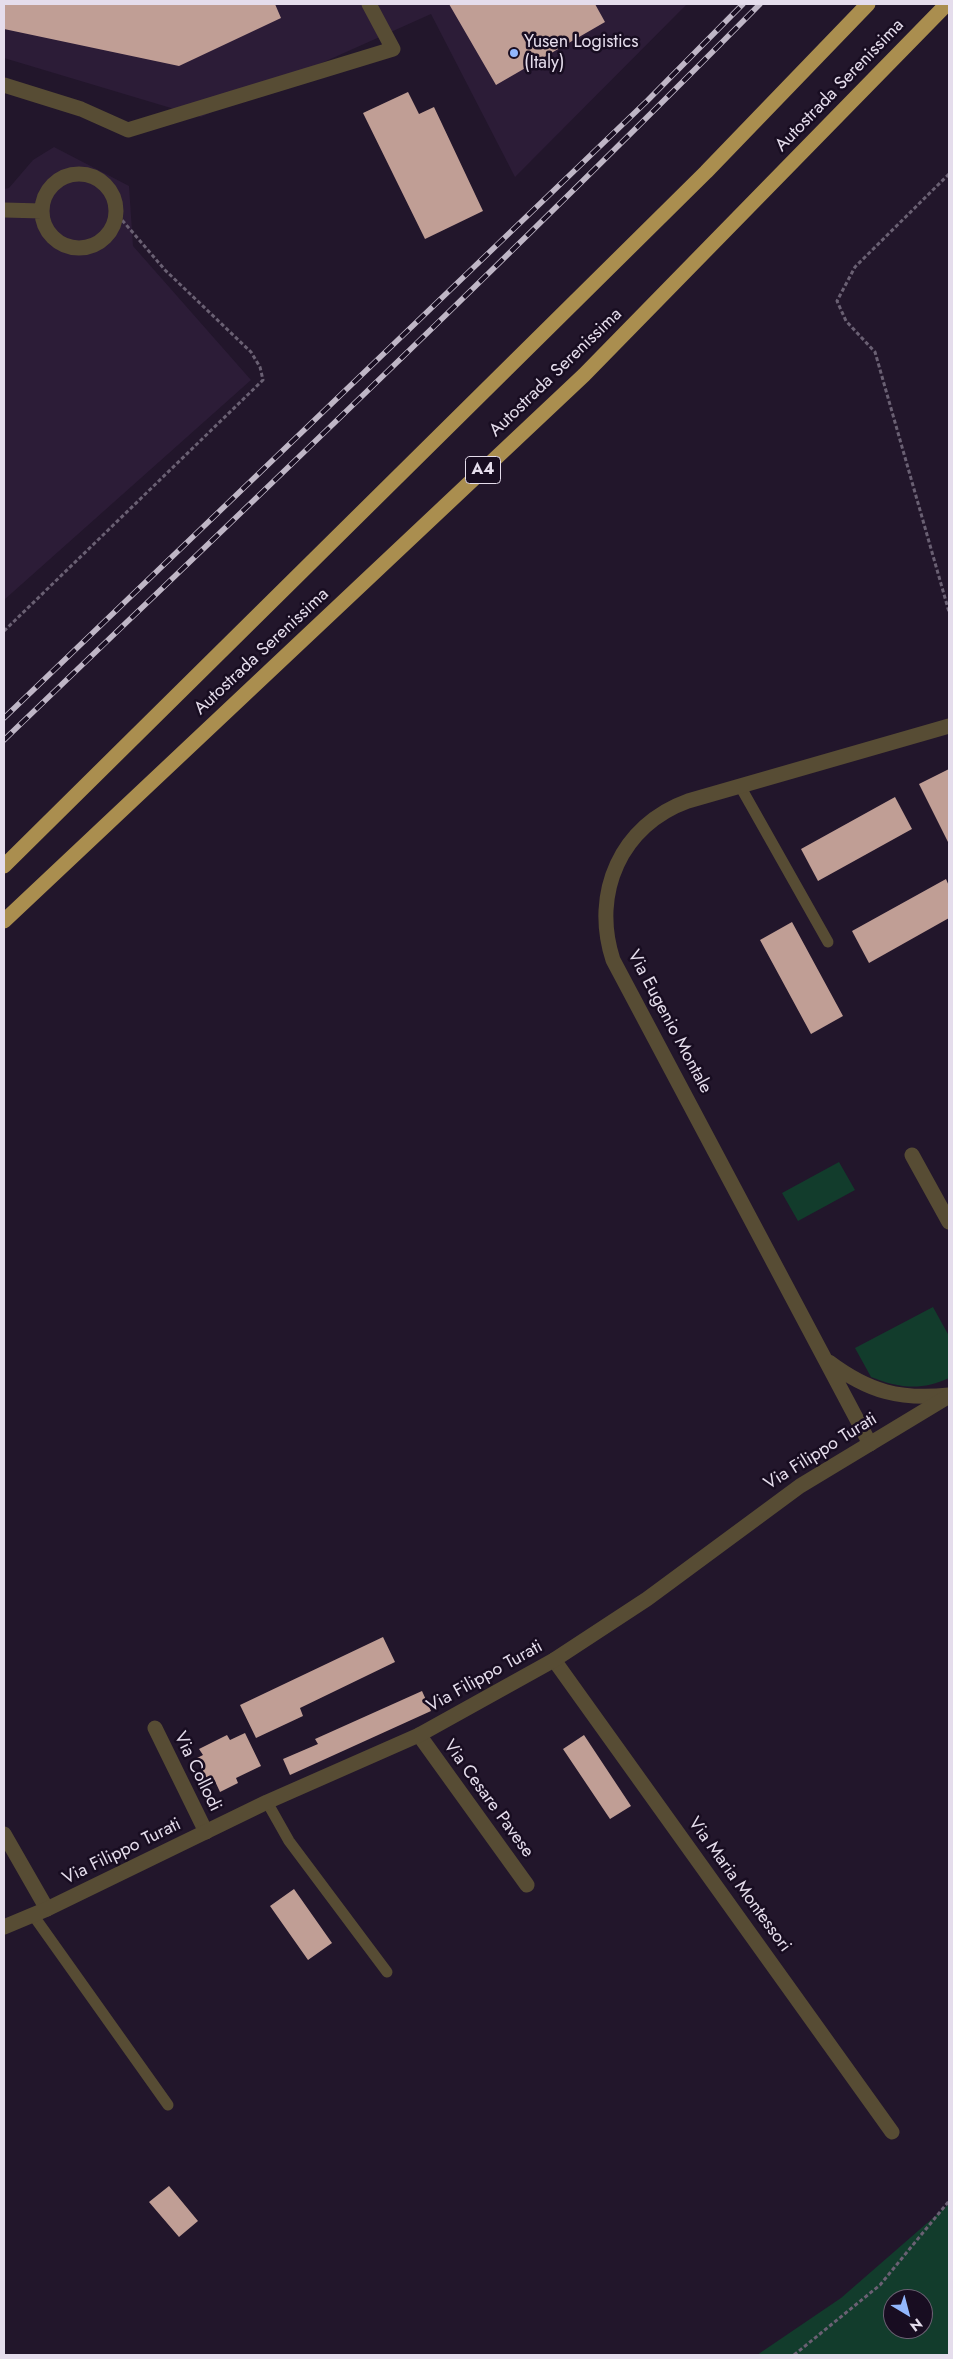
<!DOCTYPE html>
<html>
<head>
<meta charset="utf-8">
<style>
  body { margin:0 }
  #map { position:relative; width:953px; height:2359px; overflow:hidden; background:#22162b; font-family:Jost,sans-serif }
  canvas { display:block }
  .frame { position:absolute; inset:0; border:5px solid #e5ddec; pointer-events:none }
  .north { position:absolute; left:883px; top:2289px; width:50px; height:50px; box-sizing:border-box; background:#180d21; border:1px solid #6a6072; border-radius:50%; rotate:143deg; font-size:14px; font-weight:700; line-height:20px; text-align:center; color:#e5ddec }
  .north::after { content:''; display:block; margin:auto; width:18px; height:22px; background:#92b7fd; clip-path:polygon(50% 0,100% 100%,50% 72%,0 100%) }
</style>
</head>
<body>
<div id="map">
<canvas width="953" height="2359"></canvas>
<div class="frame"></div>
<div class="north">N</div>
</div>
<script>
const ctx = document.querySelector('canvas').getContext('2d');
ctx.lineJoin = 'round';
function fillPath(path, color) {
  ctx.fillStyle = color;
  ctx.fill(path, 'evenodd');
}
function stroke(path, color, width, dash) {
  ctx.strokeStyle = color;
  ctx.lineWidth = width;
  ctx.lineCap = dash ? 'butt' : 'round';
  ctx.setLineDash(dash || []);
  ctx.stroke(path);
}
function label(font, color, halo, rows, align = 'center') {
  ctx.font = font + ' Jost,sans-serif';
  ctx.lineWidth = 5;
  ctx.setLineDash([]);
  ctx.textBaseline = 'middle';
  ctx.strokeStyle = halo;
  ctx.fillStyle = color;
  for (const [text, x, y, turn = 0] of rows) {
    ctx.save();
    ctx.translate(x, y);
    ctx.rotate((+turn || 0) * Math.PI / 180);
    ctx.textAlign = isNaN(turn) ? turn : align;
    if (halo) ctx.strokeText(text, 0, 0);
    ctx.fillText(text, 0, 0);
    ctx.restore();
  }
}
const built = new Path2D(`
  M4,4H687L515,177L431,14L201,117L4,58Z
  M54,147L129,186L133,246L251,380L4,600V189L9,188L33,160Z`);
const green = new Path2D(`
  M839,1162L855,1190L798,1221L782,1193Z
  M933,1307L949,1336V1378C922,1391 898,1388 871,1377L855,1348Z
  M949,2204V2355H757L841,2298ZM893,2299H923V2329H893Z`);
const building = new Path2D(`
  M4,4H275L281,18L179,66L4,29Z
  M449,4H595L605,22L496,85Z
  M408,92L419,114L434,107L483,211L425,239L363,113Z
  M949,769V844L919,784Z
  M895,797L912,829L818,881L801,849Z
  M946,879L949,886V918L869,963L852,931Z
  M792,922L843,1016L811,1034L760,940Z
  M383,1637L395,1662L300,1708L303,1716L256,1738L240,1705Z
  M422,1691L431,1711L290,1775L283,1759L318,1744L315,1739Z
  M245,1733L261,1766L236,1778L238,1783L220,1792L214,1779L208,1782L197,1758L203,1755L199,1749L227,1735L230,1740Z
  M584,1735L631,1806L610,1819L563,1749Z
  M294,1889L332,1943L308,1960L270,1906Z
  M169,2186L198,2221L179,2237L149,2202Z`);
const path = new Path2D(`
  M949,174L855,267L837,301L846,321L875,352L949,612
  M4,631L263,380L260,367L251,352L165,270L116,213
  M794,2355L880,2285L949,2201`);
const service = new Path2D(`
  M740,786L828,942
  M267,1802L289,1841L387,1972
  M33,1915L168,2105`);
const minor = new Path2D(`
  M4,85L81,109L128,130L393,49L369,4
  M42 211a37 37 0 1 1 74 0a37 37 0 1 1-74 0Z
  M4,210L42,211
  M912,1155L949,1222
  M829,1362C869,1392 900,1400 949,1395
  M870,1444L613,960C591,893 621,825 688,801L949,726
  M554,1660L892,2132
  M155,1728L206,1832
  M419,1735L527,1885
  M4,1834L47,1909`);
const tertiary = new Path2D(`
  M4,1927L47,1909L267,1802L419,1735L554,1660L647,1599L800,1486L949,1396`);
const motorway = new Path2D(`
  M4,866L706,172L868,4
  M4,921L584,375L947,4`);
const rail = new Path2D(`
  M4,718L647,101L743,4
  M4,740C258,496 513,254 760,4`);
const markers = [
  [514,53,5,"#92b7fd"]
];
const shields = [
  [483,470,35]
];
const shieldNames = [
  ["A4",483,470]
];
const poiNames = [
  ["Yusen Logistics",524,43],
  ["(Italy)",524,64]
];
const streetNames = [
  ["Autostrada Serenissima",840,86,-46],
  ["Autostrada Serenissima",556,373,-44],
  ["Autostrada Serenissima",262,652,-43],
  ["Via Eugenio Montale",669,1022,62],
  ["Via Filippo Turati",821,1452,-32],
  ["Via Filippo Turati",485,1677,-29],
  ["Via Collodi",197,1772,64],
  ["Via Cesare Pavese",488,1799,54],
  ["Via Filippo Turati",122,1852,-26],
  ["Via Maria Montessori",739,1885,54]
];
fillPath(built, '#2c1c37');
fillPath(green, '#123c2c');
fillPath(building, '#c09e95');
stroke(path, '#6a6073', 3, [4, 2.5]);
stroke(service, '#574c34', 11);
stroke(minor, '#574c34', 15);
stroke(tertiary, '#574c34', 15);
stroke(motorway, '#aa8e4f', 15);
stroke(rail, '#bfb6c6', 5.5);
stroke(rail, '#180d21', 4, [11]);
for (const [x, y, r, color] of markers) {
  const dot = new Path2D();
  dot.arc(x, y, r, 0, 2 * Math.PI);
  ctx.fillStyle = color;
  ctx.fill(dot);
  stroke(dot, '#180d21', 2);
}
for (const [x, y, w] of shields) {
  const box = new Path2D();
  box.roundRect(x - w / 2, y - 13.5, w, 27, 4);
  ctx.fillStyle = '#180d21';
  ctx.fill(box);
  stroke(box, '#e5ddec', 1);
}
label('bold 16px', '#e5ddec', null, shieldNames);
label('18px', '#e5ddec', '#180d21', poiNames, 'left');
label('18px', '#e5ddec', '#180d21', streetNames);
</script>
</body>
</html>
